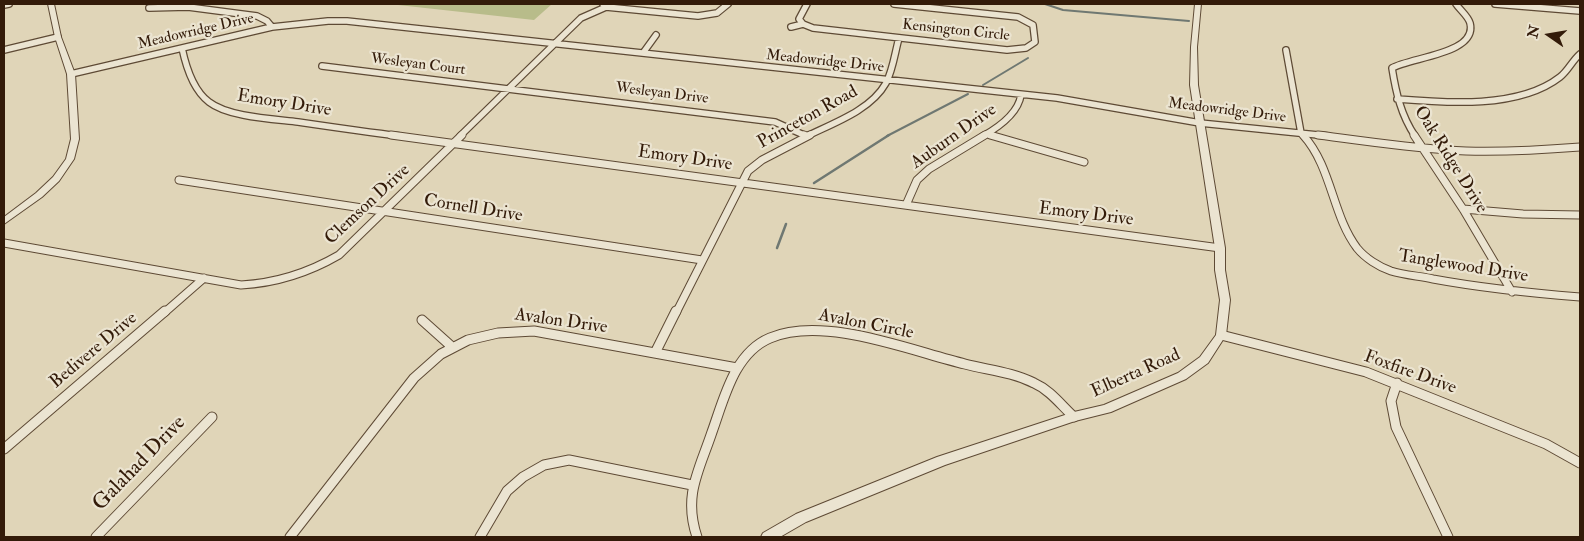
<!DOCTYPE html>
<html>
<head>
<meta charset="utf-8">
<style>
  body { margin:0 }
  #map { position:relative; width:1584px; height:541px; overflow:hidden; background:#e0d5b8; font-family:"IM FELL Double Pica",serif }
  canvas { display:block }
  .frame { position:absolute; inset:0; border:5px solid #331b09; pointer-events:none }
  .north { position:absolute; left:1524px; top:10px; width:50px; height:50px; -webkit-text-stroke:4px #ebe4d1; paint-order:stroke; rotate:283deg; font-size:14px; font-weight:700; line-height:20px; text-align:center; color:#331b09 }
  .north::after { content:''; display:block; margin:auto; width:18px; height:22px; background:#331b09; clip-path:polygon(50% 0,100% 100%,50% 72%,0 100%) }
</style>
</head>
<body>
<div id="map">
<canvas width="1584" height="541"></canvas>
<div class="frame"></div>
<div class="north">N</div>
</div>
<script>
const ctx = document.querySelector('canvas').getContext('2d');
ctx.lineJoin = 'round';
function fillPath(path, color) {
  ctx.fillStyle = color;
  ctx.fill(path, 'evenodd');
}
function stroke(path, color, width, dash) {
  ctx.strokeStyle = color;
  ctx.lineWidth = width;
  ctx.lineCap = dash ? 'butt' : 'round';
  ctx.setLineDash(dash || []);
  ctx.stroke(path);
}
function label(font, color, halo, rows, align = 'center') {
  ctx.font = font + ' "IM FELL Double Pica",serif';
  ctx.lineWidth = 4.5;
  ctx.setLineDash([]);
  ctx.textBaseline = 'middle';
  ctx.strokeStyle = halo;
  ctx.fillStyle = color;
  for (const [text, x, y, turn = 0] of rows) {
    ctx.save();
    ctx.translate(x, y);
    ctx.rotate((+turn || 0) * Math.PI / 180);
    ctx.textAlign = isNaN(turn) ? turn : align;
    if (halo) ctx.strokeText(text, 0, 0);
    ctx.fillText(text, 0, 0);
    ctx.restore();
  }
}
const green = new Path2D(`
  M389,4H552L534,20Z`);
const streamFar1 = new Path2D(`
  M1045,4L1063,10L1189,21
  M983,85L1028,58
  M887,136L968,94`);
const stream = new Path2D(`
  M814,183L889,135
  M777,248L786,224`);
const minorFar2 = new Path2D(`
  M603,4L606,7L698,16L717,13L728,4
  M807,4L799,19L803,24L813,28L1007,50L1026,48L1035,42L1033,25L1018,17L894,4
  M1495,4L1580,11
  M4,5L9,4
  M149,8L188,7L257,16L267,21L272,27
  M791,27L803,24
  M182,48C186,67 193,90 209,102C228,117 273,119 298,122C332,127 366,132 400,136
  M4,50L58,37
  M1286,50L1301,133L1304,136
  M643,53L656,35
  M322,66L775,122L806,136
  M71,74L272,27L328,21H347L1057,98L1200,123L1328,136
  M1397,99C1446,103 1519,109 1560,77C1568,71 1572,61 1580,54
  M987,134L994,136
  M460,136L581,18L606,7
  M807,136C834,123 871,110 886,83C893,70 895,52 899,38
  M983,136C999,127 1018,114 1021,95
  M1415,136C1401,115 1396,93 1392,68C1411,57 1478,54 1470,23C1468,16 1460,10 1456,4`);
const minorFar1 = new Path2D(`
  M391,135L1220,248
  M804,135L806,136
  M990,135L1084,162
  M1303,135C1332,167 1332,215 1357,248C1365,258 1379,267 1391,271C1404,275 1419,276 1433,279C1482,288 1530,293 1580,297
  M1318,135C1367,141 1416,149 1466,151C1504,152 1542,150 1580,147
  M1414,135L1463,209L1512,292
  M179,180L702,260
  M906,205L917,180L929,169L985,135
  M1463,209L1523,214L1580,215
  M4,243L241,285C277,283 308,273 339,255L462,135
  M164,313L204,278
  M676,313L748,171L762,160L810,135`);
const minor = new Path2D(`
  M422,320L451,346
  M1221,335L1366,372L1546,444L1580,463
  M655,353L676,311
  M1397,383L1391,401L1396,427L1448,537
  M4,449L165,311
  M96,537L212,417
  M290,537L414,378L441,354L468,340L498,333L534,331L737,368
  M480,537L507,491L523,477L544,465L569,460L692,485
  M697,537C683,495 699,471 712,432C724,399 734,353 770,338C824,315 911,351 965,364C988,370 1012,372 1034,383C1050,390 1061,405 1074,417`);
const tertiary = new Path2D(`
  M48,4H54L61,37L75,74L79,139L74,159L59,181L42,197L4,224V217L36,193L53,177L66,159L71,139L67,74L55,37Z
  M1195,4H1201L1197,47L1198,85L1225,248V270L1230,300L1226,335L1208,363L1186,379L1111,412L1075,421L945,465L806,522L780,537H761L763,533L796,514L937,457L1074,412L1104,405L1178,373L1200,357L1216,335L1220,300L1215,270V248L1190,85L1191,47Z`);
const farStreetnames = [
  ["Kensington Circle",956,31,6],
  ["Meadowridge Drive",196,32,-13],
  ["Meadowridge Drive",825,62,6],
  ["Wesleyan Court",418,65,7],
  ["Wesleyan Drive",662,94,7],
  ["Meadowridge Drive",1227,111,7]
];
const streetNames = [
  ["Emory Drive",284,104,9],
  ["Princeton Road",808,118,-29],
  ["Auburn Drive",954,137,-35],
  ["Emory Drive",685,159,8],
  ["Oak Ridge Drive",1450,160,58],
  ["Clemson Drive",368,205,-43],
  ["Cornell Drive",473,209,9],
  ["Emory Drive",1086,215,7],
  ["Tanglewood Drive",1463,267,9],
  ["Avalon Drive",561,322,8],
  ["Avalon Circle",866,325,11],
  ["Bedivere Drive",94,351,-40],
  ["Foxfire Drive",1410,373,20],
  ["Elberta Road",1136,374,-24]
];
const nearStreetnames = [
  ["Galahad Drive",140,464,-46]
];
fillPath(green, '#b8bc8a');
stroke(streamFar1, '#6f7872', 2);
stroke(stream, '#6f7872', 2.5);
stroke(minorFar2, '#5e4a35', 8);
stroke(minorFar1, '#5e4a35', 9);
stroke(minor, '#5e4a35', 11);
stroke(tertiary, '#5e4a35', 2);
stroke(minorFar2, '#ebe4d1', 5.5);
stroke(minorFar1, '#ebe4d1', 7);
stroke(minor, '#ebe4d1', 9);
fillPath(tertiary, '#ebe4d1');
label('15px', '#331b09', '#ebe4d1', farStreetnames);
label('18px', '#331b09', '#ebe4d1', streetNames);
label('21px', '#331b09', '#ebe4d1', nearStreetnames);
</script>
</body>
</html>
